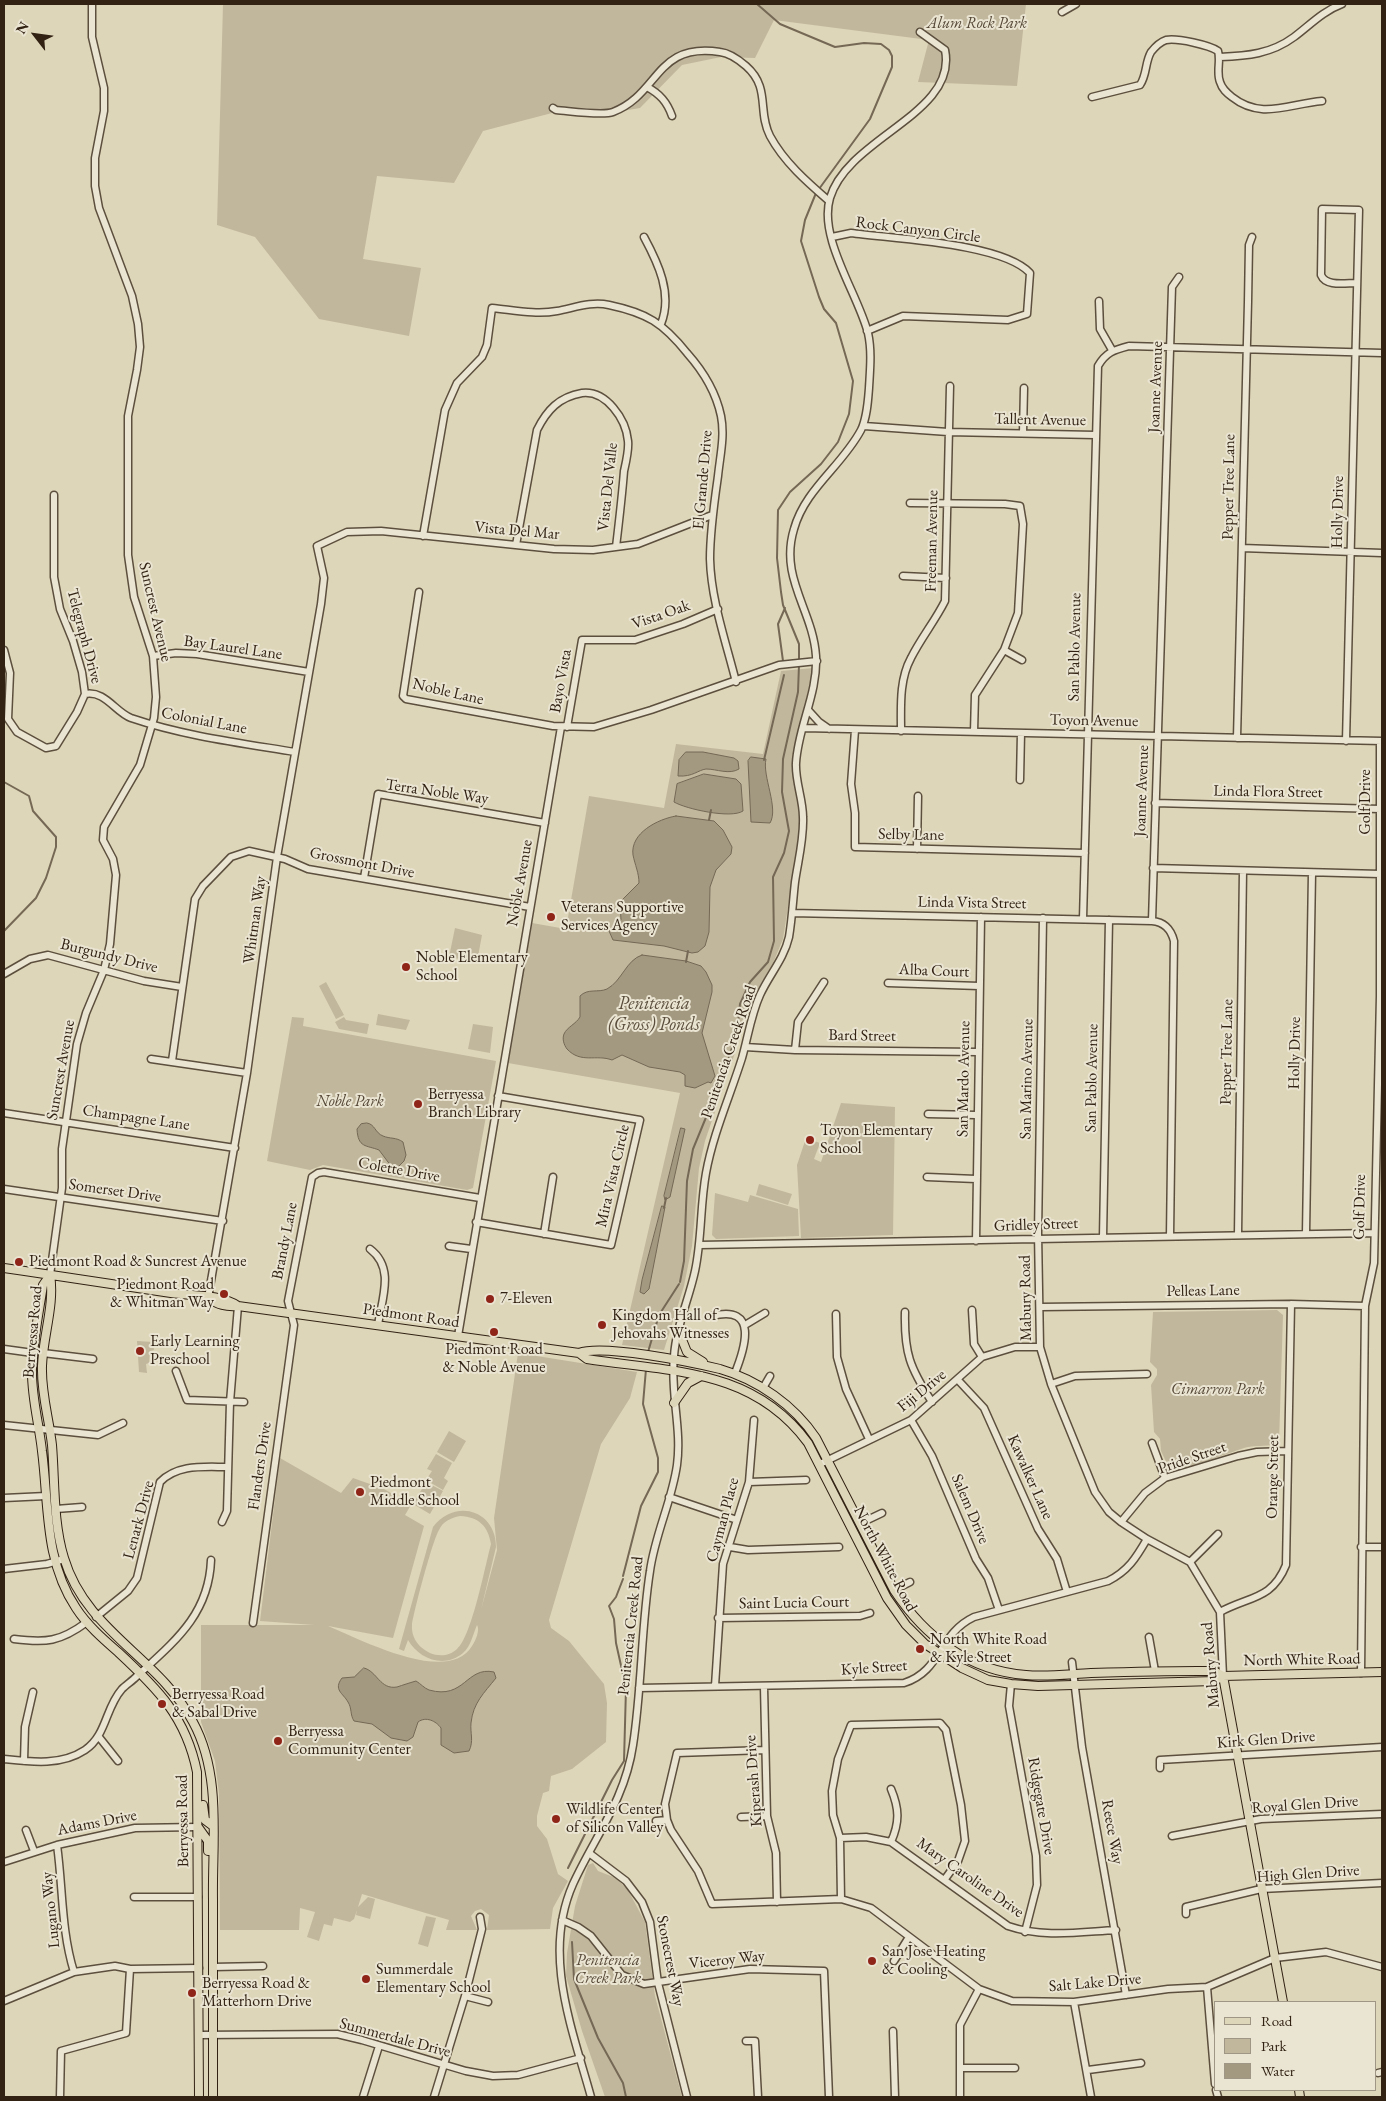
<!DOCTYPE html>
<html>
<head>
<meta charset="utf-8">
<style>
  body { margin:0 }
  #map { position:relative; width:1386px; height:2101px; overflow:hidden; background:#ded6b9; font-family:"EB Garamond",serif }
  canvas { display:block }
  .frame { position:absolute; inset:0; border:5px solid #312214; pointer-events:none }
  .legend { position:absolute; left:1214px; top:2001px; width:162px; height:90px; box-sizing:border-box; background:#eae4d2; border:1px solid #a09686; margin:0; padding:6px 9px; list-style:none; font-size:15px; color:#312214 }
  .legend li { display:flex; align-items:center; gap:10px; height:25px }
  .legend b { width:25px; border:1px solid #a09686 }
  .north { position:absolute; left:10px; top:10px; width:50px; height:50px; -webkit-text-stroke:4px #eae4d2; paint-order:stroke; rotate:300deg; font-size:14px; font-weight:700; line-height:20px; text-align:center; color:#312214 }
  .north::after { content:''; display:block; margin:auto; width:18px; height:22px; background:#312214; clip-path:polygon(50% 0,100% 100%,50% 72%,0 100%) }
</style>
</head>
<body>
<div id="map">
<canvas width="1386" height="2101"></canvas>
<div class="frame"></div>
<ul class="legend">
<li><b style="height:6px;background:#ded6b9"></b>Road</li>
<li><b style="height:14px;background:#c1b79d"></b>Park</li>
<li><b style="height:14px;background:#a39981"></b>Water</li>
</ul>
<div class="north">N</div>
</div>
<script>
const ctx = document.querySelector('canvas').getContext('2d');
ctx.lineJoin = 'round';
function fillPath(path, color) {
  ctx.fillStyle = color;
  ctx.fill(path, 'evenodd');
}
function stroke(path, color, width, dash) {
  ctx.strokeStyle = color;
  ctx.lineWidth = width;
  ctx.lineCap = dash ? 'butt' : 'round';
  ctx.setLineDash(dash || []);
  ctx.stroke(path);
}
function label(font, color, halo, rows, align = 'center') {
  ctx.font = font + ' "EB Garamond",serif';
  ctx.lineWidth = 4;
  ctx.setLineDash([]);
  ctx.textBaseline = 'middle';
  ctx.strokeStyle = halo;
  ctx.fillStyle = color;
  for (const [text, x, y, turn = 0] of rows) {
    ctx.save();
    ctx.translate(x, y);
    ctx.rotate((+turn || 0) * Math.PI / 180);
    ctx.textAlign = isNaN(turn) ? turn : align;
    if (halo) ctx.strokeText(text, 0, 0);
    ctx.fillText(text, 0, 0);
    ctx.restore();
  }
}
const green = new Path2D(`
  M223,4H1026L1017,86L918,82L929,40L774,20L755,58L721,57L682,65L640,108L586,117L552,113L483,131L454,183L377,176L363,259L421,268L409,336L319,319L255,237L217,225Z
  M813,668L793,762L800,821L799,837L783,939L773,963L755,994L705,1141L699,1168L692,1246L684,1286L664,1350L622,1345L680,1093L508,1063L532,923L566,929L589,796L664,808L676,744L763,754L781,671Z
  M455,928L482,935L477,962L449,957Z
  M326,982L344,1015L336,1019L319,986Z
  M378,1014L410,1020L406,1030L376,1025Z
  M292,1017L304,1018L303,1026L496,1061L473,1188L467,1190L323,1165L310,1170L267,1161Z
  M344,1017L346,1020L369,1024L367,1034L339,1029L335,1022Z
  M473,1024L493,1027L490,1053L468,1049Z
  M841,1103L895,1107L893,1235L801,1238L797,1165L806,1138L820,1143L814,1159L821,1162Z
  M759,1184L792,1194L788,1205L756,1195Z
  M715,1193L748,1202L750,1195L798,1209L799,1236L716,1239L712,1235Z
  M1277,1310L1283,1315L1279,1443C1270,1447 1258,1445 1248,1447C1231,1451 1183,1473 1169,1468L1161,1451L1160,1439L1154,1432L1151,1385L1157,1375V1369L1150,1362L1153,1312Z
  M137,1341L153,1342L154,1350L150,1351L149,1363L146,1364L147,1373L139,1372Z
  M518,1353L637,1372L630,1398L601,1444L549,1620L551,1628L569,1641L604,1684L607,1703L606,1742L572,1769L551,1776L549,1791L543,1793L537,1816V1826L547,1839L558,1874L568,1881L553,1908L550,1929L487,1930L489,1915L481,1909L475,1911L471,1916L477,1930H446L449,1920L362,1894L358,1907L368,1897L375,1899L370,1919L356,1915L357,1910L354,1919L350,1922L334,1918L332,1926L324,1924L319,1941L307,1937L315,1912L300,1908L299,1930H220L219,1794L215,1761L201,1722V1625H314L260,1621L280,1458L341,1493L353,1478L384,1489L411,1505L405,1515L424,1526L393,1638L328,1626C360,1639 448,1686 472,1646C476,1640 480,1630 477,1625C473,1634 471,1646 463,1653C444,1669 419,1659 408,1640L404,1651L399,1649L433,1527C455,1498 496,1510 496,1547L481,1610L497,1550L494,1518ZM460,1516C479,1517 488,1526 491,1544C485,1566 472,1636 457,1649C440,1665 410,1648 412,1625C413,1614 433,1539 439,1530C443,1521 451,1518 460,1516Z
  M449,1431L466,1441L454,1462L437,1452Z
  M436,1454L452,1463L444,1478L448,1481L443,1490L426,1480L432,1471L427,1469Z
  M426,1482L443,1491L430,1514L413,1504Z
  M593,1863L598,1871L616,1878L628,1890L645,1922L655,1996L682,2097H605L582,2031L566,1976L567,1953L575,1906L588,1865Z
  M426,1916L436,1918L428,1947L418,1944Z`);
const water = new Path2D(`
  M686,752H703L734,758L738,761L739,769C729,775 717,769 706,769C698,770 693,777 678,776L679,760Z
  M751,757L766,759C762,776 779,808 770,823L751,822L748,761Z
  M704,774L736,779L741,784L743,811C731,819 686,809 674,802L677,784Z
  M676,816L714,821L723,830L732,847L731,854L716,870L710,887L709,932L705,946L698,952L692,953L664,946L613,940L609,931L621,920L620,902L639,883C639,873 635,865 633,855C630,833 658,819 676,816Z
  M642,955L686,961L701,966L706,972L712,985V992L702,1033L715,1076L711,1083L708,1082L695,1088L685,1086V1075L680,1072L649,1067L622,1055L612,1060C596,1054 581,1064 567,1049C564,1045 562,1039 564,1034C567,1027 576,1024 580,1017V996C588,988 598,993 607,989C622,981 626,960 642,955Z
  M367,1123C375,1124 375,1133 383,1136C390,1139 396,1137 403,1142L406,1155L404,1161L397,1168L391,1166L379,1150C366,1145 358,1148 357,1129L361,1124Z
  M681,1128L685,1129L670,1197L665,1200L664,1196Z
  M662,1206L665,1207L649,1289L644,1294L640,1292L642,1280Z
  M364,1668C377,1671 380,1690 397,1687C403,1685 409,1683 416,1681C421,1684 424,1688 429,1690C465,1700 466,1666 494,1672L496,1678C484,1693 473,1703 471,1723C470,1733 474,1741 469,1751L454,1753L441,1745V1728C436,1721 426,1716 418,1722L413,1737L407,1741L391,1738L372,1724L354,1721C350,1715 352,1708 348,1702C343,1693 333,1690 342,1678L354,1677Z`);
const stream = new Path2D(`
  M757,4L780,24L835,47L864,43L881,44L889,50L892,56V67L870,119L819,189
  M799,660V644L783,605L781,592L777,558L778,510L790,492L821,464L838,442L849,414L853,381L836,323L824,309L819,297L801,241L805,220L816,193
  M783,661L778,624L785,608
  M764,760L784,675
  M4,782L29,796L33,811L56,837V847L46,878L36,898L4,931
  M709,820L711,810
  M686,962L688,951
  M664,1208L666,1198
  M680,1282L684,1261L687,1181L693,1149L723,1076L737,1032L740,1004L750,982L768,962L774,941L773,877L784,853L789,831L782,792L783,759L798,692L799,665
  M648,1352L659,1315L679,1284
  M623,1576L641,1506L658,1472V1458L643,1404L646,1369
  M568,1868L612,1780L624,1761L626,1688L616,1643L614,1619L609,1606L616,1597L623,1579
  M572,1942L574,1979L598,2038L623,2083L626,2097`);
const minor = new Path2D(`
  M1062,12L1076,4
  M1220,57C1247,56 1271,54 1294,37C1310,25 1323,11 1342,4
  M647,87C660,94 667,102 672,116
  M1092,97L1140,85C1147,75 1145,62 1151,52C1155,47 1160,42 1166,40C1178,38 1209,45 1218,51C1221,61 1216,72 1220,82C1222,89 1227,93 1232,97C1261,120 1288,104 1322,101
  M553,108L556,110C570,111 602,116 613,112C660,94 655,42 720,52C730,53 739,60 746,66C771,88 757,111 770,136C784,162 807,182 829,201
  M644,237C658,263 673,294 661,324
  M832,237L851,233C894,239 1002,243 1030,273L1027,314L1008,320L903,316L867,331
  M1099,301L1100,329L1112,350
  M864,426L948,432L1095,435
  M1023,433L1024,388
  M54,495V577L60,609L73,641L82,672L85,694
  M910,503L1005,504L1020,506L1023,524L1018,613L1004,650L975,695L974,732
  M423,536L445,410L457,383L482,357L487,345L492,308C513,310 536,315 557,311C574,308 591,301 609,305C647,313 663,323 687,353C703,371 716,392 721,416C725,436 720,456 718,476C714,504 710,531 710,559C711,600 726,642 736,682
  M516,545L537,430C547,410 559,397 582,393C606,390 626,419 628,441C629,450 626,462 624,471C622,497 619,522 616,547
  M1242,548L1382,553
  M903,576L946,578
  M419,592L403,696L406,699L553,726L594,727L651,710L779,665L817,661
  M4,650L10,673L8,719L17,732L46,748L56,746L77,712L85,694
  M1004,650L1022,660
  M153,656L176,653L197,654L309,672
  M85,694C105,690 115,712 131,718C184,736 240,743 295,752
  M809,711L819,722L829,729
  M567,727L582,640H635L683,624L718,609
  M804,728L1382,741
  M855,730L851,784L855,813V847L1085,853
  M901,731C901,707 899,680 911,658C921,638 935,621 945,601L950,386
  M1237,738L1248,302L1249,245L1252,237
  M1346,741L1359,210L1322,209L1321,275C1326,287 1345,283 1357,283
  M1020,780L1021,733
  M1155,803L1380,809
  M917,849L918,796
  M1153,868L1380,874
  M364,878L378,794L545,823
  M792,913L1152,921
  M1043,918L1038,1233L1040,1347L1051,1384L1095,1492L1109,1512L1121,1522L1147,1539L1190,1562L1220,1612L1223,1676
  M1083,919L1098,366C1106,352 1114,350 1129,346L1382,353
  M4,974L30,959L48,955L144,981L182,987
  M888,983L979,986
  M745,1047L795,1050L978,1052
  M795,1050L798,1022L824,982
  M151,1059L247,1073
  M172,1061L195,899L203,886L231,857L249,851L285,859L308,869L530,907
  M4,1113L235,1148
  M928,1114L976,1115
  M927,1177L976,1179
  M4,1189L223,1221
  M476,1222L611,1245L640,1120L498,1096
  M1306,1233L1312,873
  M544,1234L553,1177
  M1238,1234L1243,871
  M1170,1236L1174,941C1171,929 1164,922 1152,921L1172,287L1179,277
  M1103,1237L1109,920
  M976,1241L981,917
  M700,1245L1373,1233
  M449,1246L471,1249
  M370,1249C395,1268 382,1298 378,1325
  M50,1275L62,1188V1149L77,1044L86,1013L104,970L110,944L116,875L113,859L103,840L104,827L140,765L154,718L156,697L153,656L134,597L128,555V416L137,370L140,347L138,324L132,296L99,208L95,186V158L104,111V88L92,37V4
  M208,1298L247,1073L277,857L321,604L324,578L317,546L347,532L381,531L554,549L593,550L638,544L712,515
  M1041,1307L1291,1304L1365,1306
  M972,1310L974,1344L982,1357
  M905,1312C904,1353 910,1368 932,1402
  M836,1314L837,1357L846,1389L869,1439
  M712,1316C759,1304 745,1348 735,1373
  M745,1325L765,1313
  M458,1336L561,727
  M4,1349L33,1353
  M43,1353L93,1359
  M176,1371L187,1400L244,1402
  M958,1380L984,1408L1038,1529L1057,1559L1067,1592
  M1051,1384L1075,1376L1147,1374
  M763,1388L770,1376
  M911,1420L932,1456L976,1559L988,1578L999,1610
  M4,1425L98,1435L123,1423
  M1152,1443L1165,1478
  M820,1464L911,1420L982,1357L1015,1347H1040
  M749,1482L806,1480
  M669,1497L737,1520
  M4,1498L46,1496
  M56,1509L82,1507
  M222,1522L227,1511L230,1402L238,1306
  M1121,1522L1145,1493L1165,1478L1238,1456L1257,1452L1287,1451
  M861,1523L882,1513
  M730,1547L748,1550L839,1547
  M1361,1547H1382
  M1190,1562L1218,1534
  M4,1569L47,1564L64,1559
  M894,1590L910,1582
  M1220,1612C1249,1596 1272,1600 1286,1565L1291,1304
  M96,1617L128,1591L137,1578L160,1482C178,1464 203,1467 227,1467
  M718,1618L860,1616L870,1613
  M253,1623L294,1325L288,1301L312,1177L318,1173L324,1172L480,1198
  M1149,1637L1155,1671
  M14,1639C46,1643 60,1642 87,1622
  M1072,1662L1082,1747L1126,1995
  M1361,1673L1365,1306L1374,1263L1380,996V741
  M1011,1684L1009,1706L1036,1856L1037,1885L1025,1932
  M715,1686L723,1564L749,1482L754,1420
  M764,1687L767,1816L776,1853L777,1902
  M639,1688L904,1683C942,1671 938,1634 974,1617L1108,1581C1128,1571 1136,1558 1147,1539
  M99,1737L118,1761
  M765,1750L677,1753L665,1804L667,1820L671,1830L698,1871L712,1904L841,1899L871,1908L979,1989L1012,2001L1074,2002L1168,1989L1207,1987L1275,1958L1326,1952L1382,1967
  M4,1759C31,1762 61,1766 85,1750C107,1735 105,1708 122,1689C126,1685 132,1681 136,1677C174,1642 209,1615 211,1560
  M24,1761L25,1727L33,1692
  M1160,1768V1760L1382,1747
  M741,1817L767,1816
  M656,1821L667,1820
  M26,1830L34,1851
  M1172,1836L1261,1819L1382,1814
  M840,1838L866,1837L891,1842L1008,1926C1043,1938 1079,1932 1116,1930
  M891,1842C900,1822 899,1808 891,1789
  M57,1845C63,1888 61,1930 74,1972
  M589,1853L626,1881L642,1902L650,1922L658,1983L687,2097
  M4,1862L57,1845L135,1828L198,1827
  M134,1897H198
  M841,1899L840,1838L833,1815L832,1791L838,1759L851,1725L940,1723L946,1730L961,1805L965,1841L958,1861L945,1879
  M1186,1914V1907L1261,1889L1382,1883
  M562,1920L578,1927L591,1936L622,1975L644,1984L750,1969L824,1971L829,2097
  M894,1961L909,1937
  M213,1967L263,1966
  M1207,1987L1215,2084
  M465,1996L488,2002
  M4,2001L74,1972L115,1966L130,1969L199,1968
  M1074,2002L1091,2097
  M893,2031L895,2097
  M199,2035L337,2034L362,2040L466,2071L493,2076L518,2075L581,2058
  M746,2041H755L758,2097
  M960,2068H1015
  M1088,2070L1141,2063
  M1378,2073L1382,2072
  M1216,2090L1218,2097
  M60,2097L61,2051L126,2033L130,1969
  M363,2097L379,2046
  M434,2097L465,1996L482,1929L480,1917
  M591,2097C572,2028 542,1954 573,1884C595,1836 625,1800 633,1745C642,1687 641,1628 650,1571C655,1534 672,1501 677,1465C682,1429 670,1392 674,1356C676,1327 689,1299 695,1271C702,1239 700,1206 706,1173C713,1134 730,1096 742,1058C748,1037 751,1015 760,995C769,975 784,959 789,937C792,919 793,900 795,882C798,861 804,839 803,817C803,799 795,781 796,763C798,727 818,693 816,656C813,610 779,578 794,529C805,489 842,466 861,430C867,418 868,401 869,388C870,370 872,351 868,333C858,294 818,238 830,198C848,137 958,114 945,50L920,32
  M960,2097V2025L979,1989`);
const major = new Path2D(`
  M4,1268C60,1276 116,1285 171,1293C193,1296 220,1294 238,1306
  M50,1275L43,1285C39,1312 33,1340 32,1368C31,1396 39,1423 42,1451C49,1505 44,1560 76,1608C87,1625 103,1639 118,1652C158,1689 186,1717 197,1772L199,2097
  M50,1275C55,1304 43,1336 42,1366C41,1393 49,1418 52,1445C55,1482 53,1522 64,1558C86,1632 159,1657 193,1722C222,1775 212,1841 213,1899C213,1965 213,2031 213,2097
  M208,1298C218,1305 226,1307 238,1306L579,1353L587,1359C671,1372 753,1368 808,1443L887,1598L906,1625L925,1644L962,1668L988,1680L1011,1684L1038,1686L1214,1681L1223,1676L1382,1672
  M679,1332L687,1352L703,1362
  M579,1353C603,1344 691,1362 720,1369C758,1380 794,1405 816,1438L894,1590C925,1637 969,1671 1026,1675C1047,1677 1070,1674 1091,1673C1126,1672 1162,1671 1197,1671H1214L1223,1676
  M674,1403L688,1383L701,1376
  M1223,1676L1283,2002
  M203,1805L205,1820L213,1826
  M198,1827L208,1841V1851
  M1299,2090L1300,2097`);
const markers = [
  [551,917,5,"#8f2418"],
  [406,967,5,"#8f2418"],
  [418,1104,5,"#8f2418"],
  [810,1140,5,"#8f2418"],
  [19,1262,5,"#8f2418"],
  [224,1294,5,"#8f2418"],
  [490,1299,5,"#8f2418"],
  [602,1325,5,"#8f2418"],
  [494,1332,5,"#8f2418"],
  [140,1351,5,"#8f2418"],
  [360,1492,5,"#8f2418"],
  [920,1649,5,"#8f2418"],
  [162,1704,5,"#8f2418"],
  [278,1741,5,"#8f2418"],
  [556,1819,5,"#8f2418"],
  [872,1961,5,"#8f2418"],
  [366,1979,5,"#8f2418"],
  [192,1993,5,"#8f2418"]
];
const parkNames = [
  ["Alum Rock Park",977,24],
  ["Noble Park",350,1102],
  ["Cimarron Park",1218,1390],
  ["Penitencia",608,1961],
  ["Creek Park",608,1979]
];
const streetNames = [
  ["Rock Canyon Circle",918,230,7],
  ["Joanne Avenue",1156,387,-88],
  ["Tallent Avenue",1040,420,1],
  ["El Grande Drive",703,480,-85],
  ["Vista Del Valle",608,487,-84],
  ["Pepper Tree Lane",1229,487,-89],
  ["Holly Drive",1338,512,-89],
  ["Vista Del Mar",517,531,5],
  ["Freeman Avenue",932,541,-89],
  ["Suncrest Avenue",155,612,77],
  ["Vista Oak",661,615,-19],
  ["Telegraph Drive",84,636,75],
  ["San Pablo Avenue",1075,647,-89],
  ["Bay Laurel Lane",233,648,8],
  ["Bayo Vista",561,681,-80],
  ["Noble Lane",448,692,13],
  ["Colonial Lane",204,721,11],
  ["Toyon Avenue",1094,721,1],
  ["Joanne Avenue",1142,791,-88],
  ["Terra Noble Way",437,792,8],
  ["Linda Flora Street",1268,792,1],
  ["Golf Drive",1366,802,-90],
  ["Selby Lane",911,835,1],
  ["Grossmont Drive",362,863,11],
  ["Noble Avenue",520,883,-80],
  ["Linda Vista Street",972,903,1],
  ["Whitman Way",255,920,-82],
  ["Burgundy Drive",109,956,14],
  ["Alba Court",934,971,2],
  ["Bard Street",862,1036,1],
  ["Penitencia Creek Road",729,1052,-71],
  ["Pepper Tree Lane",1227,1052,-89],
  ["Holly Drive",1295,1053,-89],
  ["Suncrest Avenue",61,1070,-80],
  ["San Pablo Avenue",1092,1078,-89],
  ["San Mardo Avenue",964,1079,-89],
  ["San Marino Avenue",1027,1079,-89],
  ["Champagne Lane",136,1118,8],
  ["Colette Drive",399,1170,10],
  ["Mira Vista Circle",613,1176,-77],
  ["Somerset Drive",115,1191,8],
  ["Golf Drive",1360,1207,-89],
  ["Gridley Street",1036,1225,-2],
  ["Brandy Lane",285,1241,-79],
  ["Pelleas Lane",1203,1291,-1],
  ["Mabury Road",1026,1298,-91],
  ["Piedmont Road",411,1316,8],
  ["Berryessa Road",33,1332,-85],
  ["Fiji Drive",922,1391,-39],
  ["Pride Street",1192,1458,-19],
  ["Flanders Drive",260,1466,-82],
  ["Kawalker Lane",1030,1477,66],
  ["Orange Street",1273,1477,-89],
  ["Salem Drive",970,1509,67],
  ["Lenark Drive",139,1520,-75],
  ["Cayman Place",723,1520,-75],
  ["North White Road",885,1559,62],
  ["Saint Lucia Court",794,1603,-1],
  ["Penitencia Creek Road",631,1626,-84],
  ["North White Road",1302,1660,-1],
  ["Mabury Road",1211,1665,-95],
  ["Kyle Street",874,1668,-4],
  ["Kirk Glen Drive",1266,1740,-4],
  ["Kiperash Drive",754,1781,-94],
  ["Royal Glen Drive",1305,1805,-4],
  ["Ridgegate Drive",1041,1806,80],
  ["Berryessa Road",183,1821,-91],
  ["Adams Drive",97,1823,-11],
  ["Reece Way",1112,1832,80],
  ["High Glen Drive",1308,1874,-4],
  ["Mary Caroline Drive",970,1878,35],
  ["Lugano Way",51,1910,-96],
  ["Viceroy Way",727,1960,-6],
  ["Stonecrest Way",670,1961,79],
  ["Salt Lake Drive",1095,1983,-5],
  ["Summerdale Drive",395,2038,15]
];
const poiNames = [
  ["Veterans Supportive",561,908],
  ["Services Agency",561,926],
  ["Noble Elementary",416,958],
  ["School",416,976],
  ["Berryessa",428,1095],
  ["Branch Library",428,1113],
  ["Toyon Elementary",820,1131],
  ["School",820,1149],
  ["Piedmont Road & Suncrest Avenue",29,1262],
  ["Piedmont Road",214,1285,"right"],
  ["& Whitman Way",214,1303,"right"],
  ["7-Eleven",500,1299],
  ["Kingdom Hall of",612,1316],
  ["Jehovahs Witnesses",612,1334],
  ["Early Learning",150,1342],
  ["Preschool",150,1360],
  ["Piedmont Road",494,1350,"center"],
  ["& Noble Avenue",494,1368,"center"],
  ["Piedmont",370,1483],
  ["Middle School",370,1501],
  ["North White Road",930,1640],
  ["& Kyle Street",930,1658],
  ["Berryessa Road",172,1695],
  ["& Sabal Drive",172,1713],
  ["Berryessa",288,1732],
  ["Community Center",288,1750],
  ["Wildlife Center",566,1810],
  ["of Silicon Valley",566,1828],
  ["San Jose Heating",882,1952],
  ["& Cooling",882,1970],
  ["Summerdale",376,1970],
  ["Elementary School",376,1988],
  ["Berryessa Road &",202,1984],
  ["Matterhorn Drive",202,2002]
];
const waterNames = [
  ["Penitencia",654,1004],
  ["(Gross) Ponds",654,1025]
];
fillPath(green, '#c1b79d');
fillPath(water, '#a39981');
stroke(water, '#756955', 1);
stroke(stream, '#756955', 2);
stroke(minor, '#5c4f3d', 9);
stroke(major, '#312214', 10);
stroke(minor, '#eae4d2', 6);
stroke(major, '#ded6b9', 8);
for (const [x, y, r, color] of markers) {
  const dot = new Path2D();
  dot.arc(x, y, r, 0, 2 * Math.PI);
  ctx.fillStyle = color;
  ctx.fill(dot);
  stroke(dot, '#eae4d2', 2);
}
label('italic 16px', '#554736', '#eae4d2', parkNames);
label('16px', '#312214', '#eae4d2', streetNames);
label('16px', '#312214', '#eae4d2', poiNames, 'left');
label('italic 18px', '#594c3a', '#eae4d2', waterNames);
</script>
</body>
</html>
